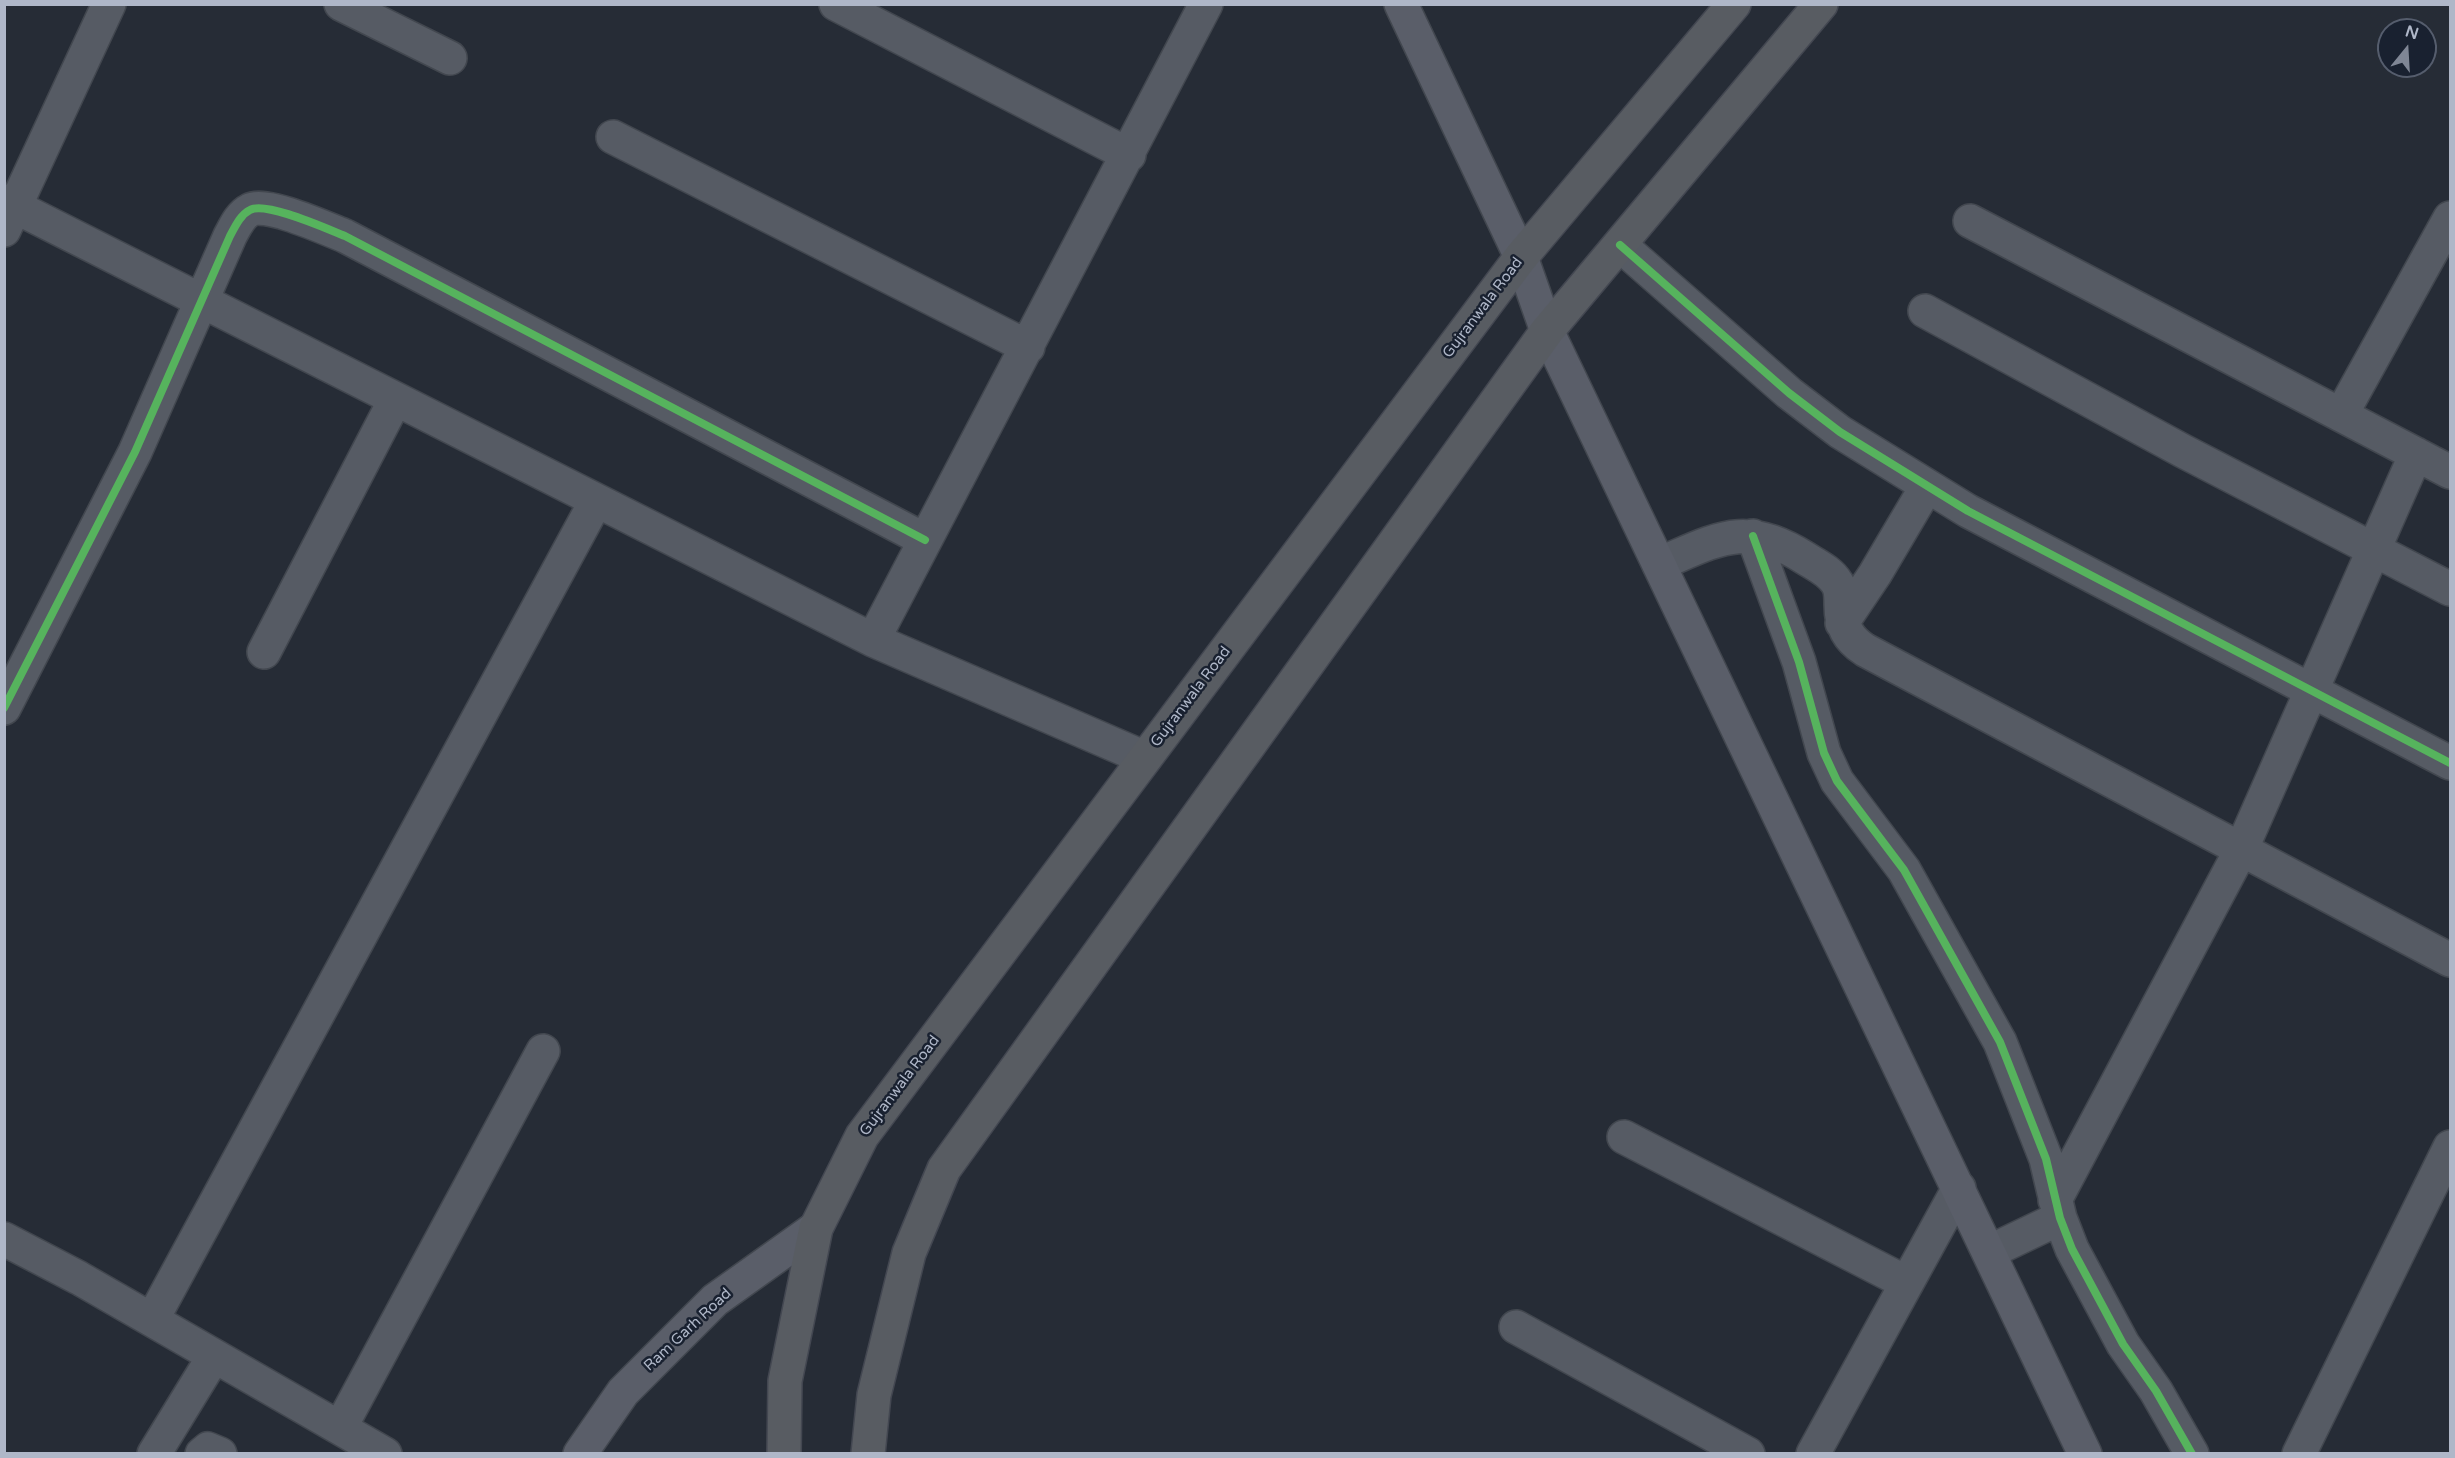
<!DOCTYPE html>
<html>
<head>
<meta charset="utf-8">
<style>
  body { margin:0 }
  #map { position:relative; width:2455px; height:1458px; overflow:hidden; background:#262c36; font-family:"Varela Round",sans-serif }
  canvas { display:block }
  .frame { position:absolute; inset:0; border:6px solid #afb7c8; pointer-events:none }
  .north { position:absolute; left:2377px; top:18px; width:60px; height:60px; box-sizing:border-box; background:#192130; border:2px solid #555d6d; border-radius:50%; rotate:18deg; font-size:16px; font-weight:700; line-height:24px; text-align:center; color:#afb7c8 }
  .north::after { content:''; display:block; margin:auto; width:21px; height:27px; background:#7f8695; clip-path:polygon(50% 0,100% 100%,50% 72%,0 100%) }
</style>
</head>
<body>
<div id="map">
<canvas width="2455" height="1458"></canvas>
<div class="frame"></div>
<div class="north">N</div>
</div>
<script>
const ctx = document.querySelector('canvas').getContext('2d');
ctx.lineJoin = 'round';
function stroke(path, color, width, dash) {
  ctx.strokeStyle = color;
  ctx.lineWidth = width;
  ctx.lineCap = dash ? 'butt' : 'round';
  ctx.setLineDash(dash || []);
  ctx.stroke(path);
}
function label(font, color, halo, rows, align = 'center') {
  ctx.font = font + ' "Varela Round",sans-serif';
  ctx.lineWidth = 5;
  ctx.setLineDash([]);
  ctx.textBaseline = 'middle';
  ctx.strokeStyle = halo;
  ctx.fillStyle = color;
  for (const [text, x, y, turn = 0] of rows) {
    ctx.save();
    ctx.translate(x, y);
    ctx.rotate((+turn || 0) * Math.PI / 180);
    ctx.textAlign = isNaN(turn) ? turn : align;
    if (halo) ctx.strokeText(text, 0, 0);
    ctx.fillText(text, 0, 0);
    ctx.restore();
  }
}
const minor = new Path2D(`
  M341,4L450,58
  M836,4L1129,155
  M613,137L1028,347
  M4,201L873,640L1145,758
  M1970,221L2450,472
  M4,230L109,4
  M1620,245L1789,393L1840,432L1968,511L2450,763
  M1925,311L2183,451L2450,589
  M2341,415L2450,218
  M1753,536L1799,662L1824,753L1837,781L1904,870L2000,1042L2046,1159L2060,1218L2072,1249L2123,1344L2156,1391L2192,1454
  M1659,564C1718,539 1745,520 1805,558C1816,565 1830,571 1837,583C1841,589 1841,598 1841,605C1841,626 1848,639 1865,650L2450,960
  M1842,623L1875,574L1927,486
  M873,640L1206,4
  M264,652L395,400
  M4,708L135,452L230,236C235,227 240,215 250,210C266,201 327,229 345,236L925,540
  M1624,1137L1907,1283
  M2055,1200L2241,850L2416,454
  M4,1239L79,1278L385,1454
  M1989,1252L2060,1218
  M152,1320L596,501
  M1516,1327L1748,1454
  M340,1428L543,1051
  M154,1454L214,1356
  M202,1454L208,1449L220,1454
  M1813,1454L1959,1188
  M2299,1454L2450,1147`);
const secondary = new Path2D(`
  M1401,4L1521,257L1547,331L2085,1454
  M580,1454L623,1392L715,1300L816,1228`);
const trunk = new Path2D(`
  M784,1454L785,1381L816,1228L862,1136L1521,257L1734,4
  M868,1454L874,1395L909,1253L944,1169L1547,331L1821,4`);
const cycleway = new Path2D(`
  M1620,245L1789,393L1840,432L1968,511L2450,763
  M1753,536L1799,662L1824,753L1837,781L1904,870L2000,1042L2046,1159L2060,1218L2072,1249L2123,1344L2156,1391L2192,1454
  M4,708L135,452L230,236C235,227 240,215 250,210C266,201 327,229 345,236L925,540`);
const streetNames = [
  ["Gujranwala Road",1483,308,-53],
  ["Gujranwala Road",1191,697,-53],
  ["Gujranwala Road",900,1086,-53],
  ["Ram Garh Road",688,1330,-43]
];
stroke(minor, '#42474f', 36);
stroke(secondary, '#42474f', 36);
stroke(trunk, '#434751', 36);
stroke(minor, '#565b64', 33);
stroke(secondary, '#5a5e69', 33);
stroke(trunk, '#585c62', 33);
stroke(cycleway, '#56b35d', 8);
label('15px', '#afb7c8', '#192130', streetNames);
</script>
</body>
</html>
